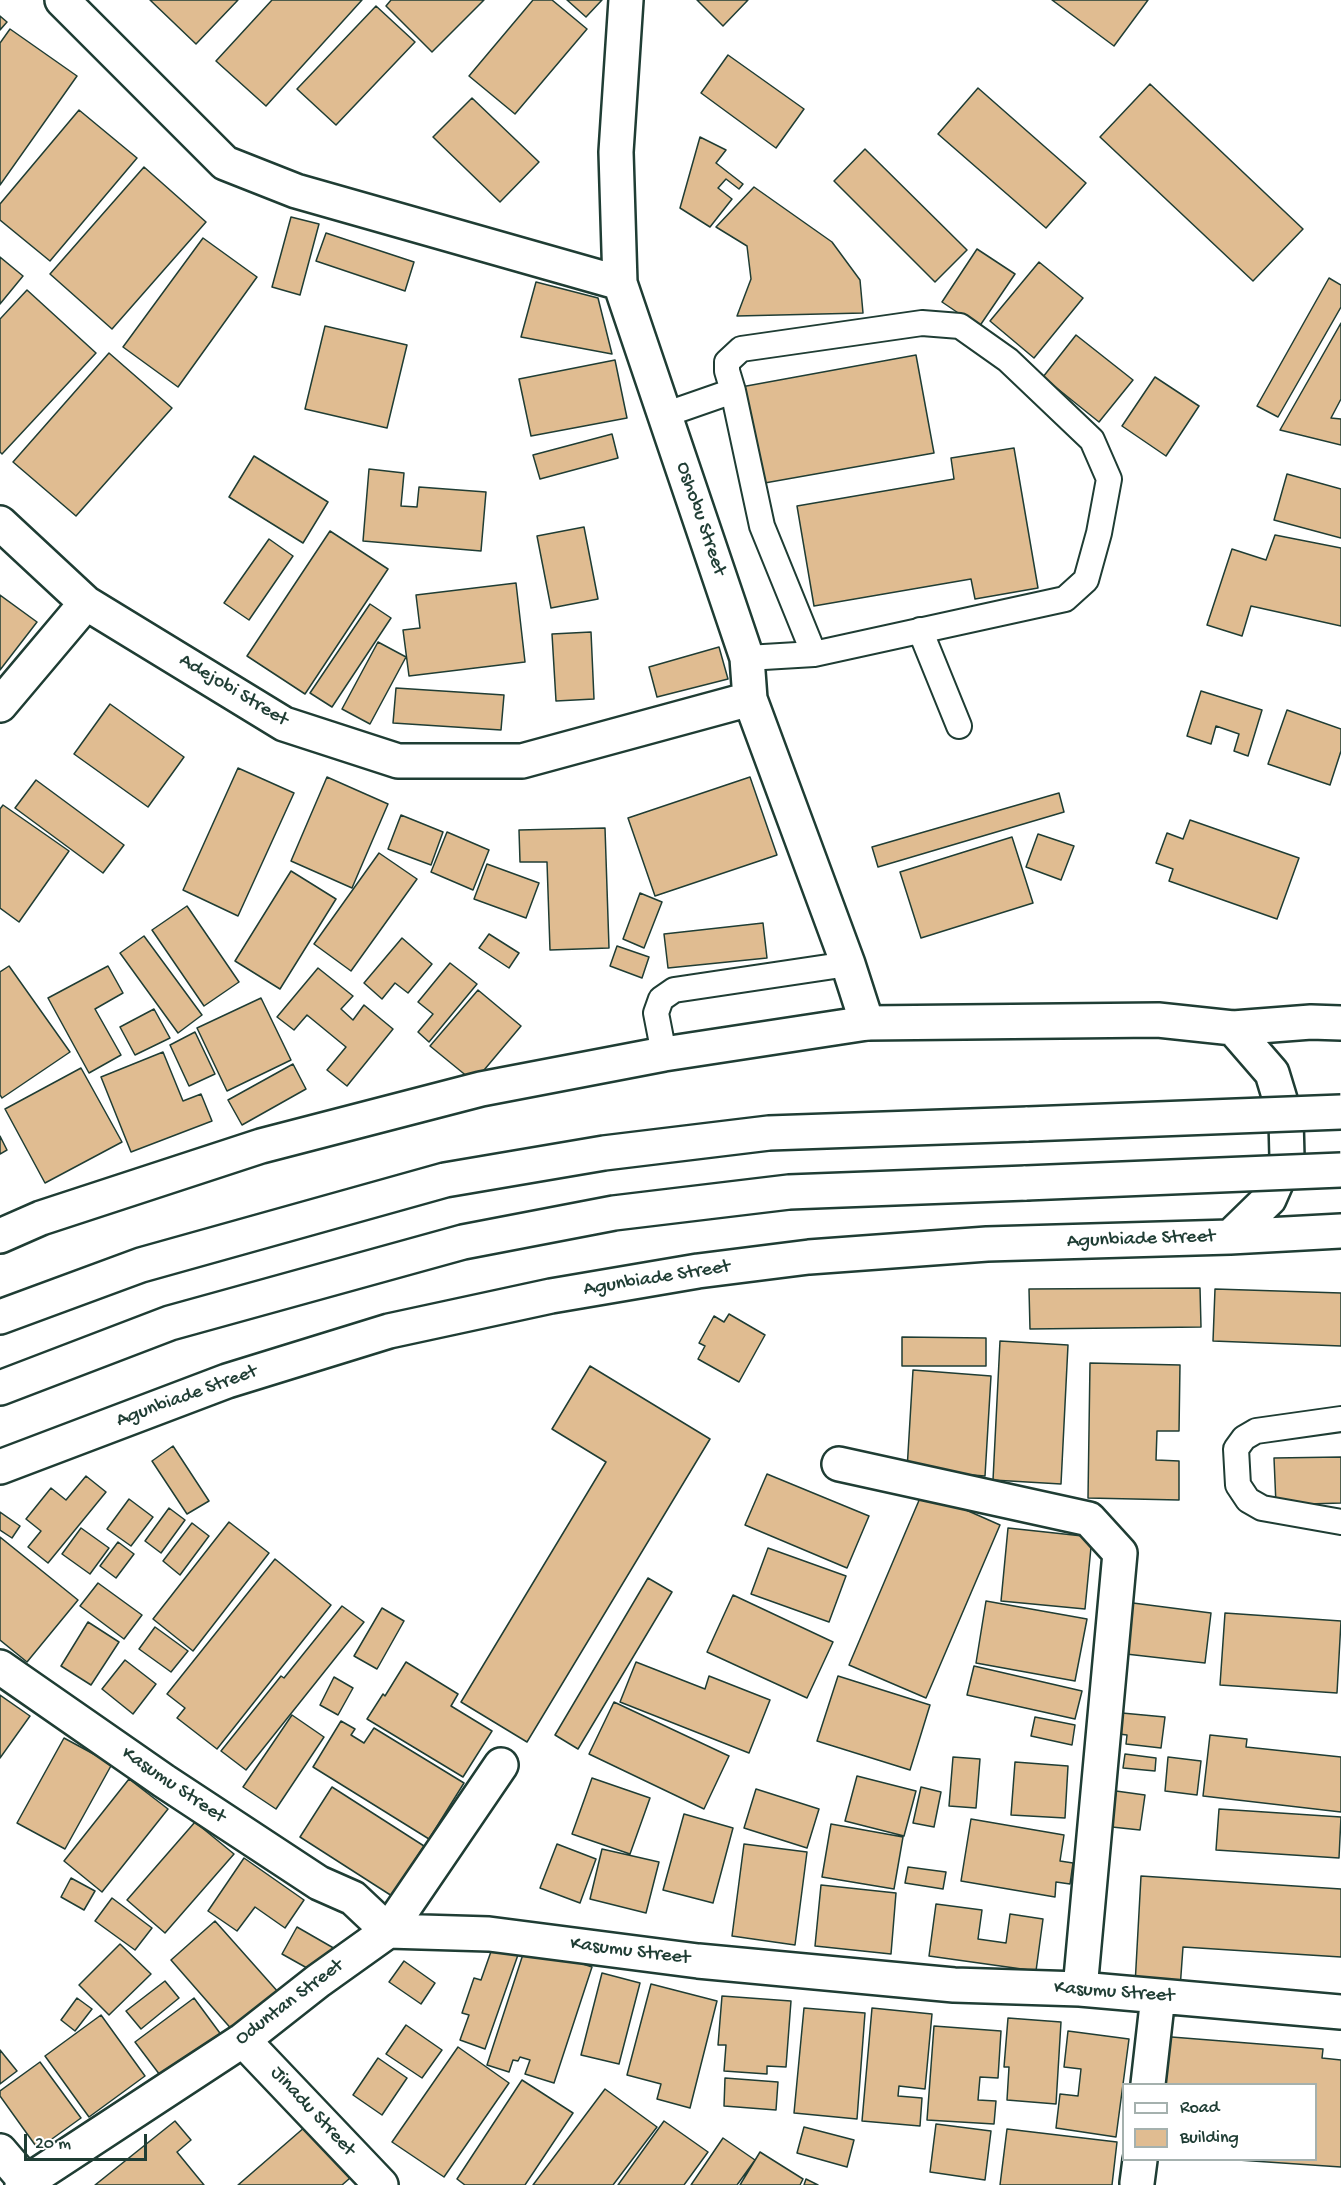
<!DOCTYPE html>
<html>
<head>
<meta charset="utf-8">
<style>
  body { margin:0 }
  #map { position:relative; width:1341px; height:2185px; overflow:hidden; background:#fff; font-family:"Gochi Hand",sans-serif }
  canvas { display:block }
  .legend { position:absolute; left:1122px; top:2083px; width:195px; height:78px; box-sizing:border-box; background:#fff; border:2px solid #a5b1ae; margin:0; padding:8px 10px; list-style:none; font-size:18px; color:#1f3d34 }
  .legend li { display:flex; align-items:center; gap:12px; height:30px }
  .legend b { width:30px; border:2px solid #a5b1ae }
  .scale { position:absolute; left:24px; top:2134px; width:123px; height:27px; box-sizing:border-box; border:3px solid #1f3d34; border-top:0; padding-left:8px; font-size:18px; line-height:21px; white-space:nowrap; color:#1f3d34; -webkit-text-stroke:4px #fff; paint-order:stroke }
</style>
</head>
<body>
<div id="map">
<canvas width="1341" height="2185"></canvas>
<ul class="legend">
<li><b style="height:8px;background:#fff"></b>Road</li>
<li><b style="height:16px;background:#e0bc91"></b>Building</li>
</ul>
<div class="scale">20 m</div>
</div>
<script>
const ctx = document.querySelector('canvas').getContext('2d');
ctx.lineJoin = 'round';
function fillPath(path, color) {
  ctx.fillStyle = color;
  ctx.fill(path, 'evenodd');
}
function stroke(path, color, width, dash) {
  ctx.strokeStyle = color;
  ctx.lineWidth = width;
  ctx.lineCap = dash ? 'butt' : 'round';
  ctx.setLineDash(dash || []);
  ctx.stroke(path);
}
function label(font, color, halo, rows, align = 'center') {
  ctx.font = font + ' "Gochi Hand",sans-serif';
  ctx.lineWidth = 6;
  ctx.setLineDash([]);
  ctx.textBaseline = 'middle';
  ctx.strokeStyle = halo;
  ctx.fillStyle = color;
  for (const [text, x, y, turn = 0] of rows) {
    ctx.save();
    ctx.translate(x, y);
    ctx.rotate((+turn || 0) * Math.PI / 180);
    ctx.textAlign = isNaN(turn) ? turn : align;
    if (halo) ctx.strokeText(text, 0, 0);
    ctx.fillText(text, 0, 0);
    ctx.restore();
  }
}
const building = new Path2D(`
  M150,0H238L196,44Z
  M272,0H362L266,106L216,61Z
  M391,0H484L432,52L386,6Z
  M533,0H552L587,29L515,114L469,76Z
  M567,0H602L586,17Z
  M697,0H748L723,26Z
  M1052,0H1148L1114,46Z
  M376,6L415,42L336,125L297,89Z
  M0,16L7,22L0,30Z
  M10,29L77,76L0,185V43Z
  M728,55L804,109L776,148L701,93Z
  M1150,84L1303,229L1253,281L1100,137Z
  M978,88L1086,183L1046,228L938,134Z
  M472,98L539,162L500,202L433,137Z
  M79,110L137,158L50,261L0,220V204Z
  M700,137L726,150L716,163L743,184L739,189L726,179L718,188L732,199L710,227L680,208Z
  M865,149L967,250L935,282L834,181Z
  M144,167L206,222L112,329L50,274Z
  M754,187L832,242L860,280L863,313L737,316L751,279L747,246L716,227Z
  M291,217L319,224L300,295L272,287Z
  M326,233L414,262L405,291L316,261Z
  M203,238L257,277L178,387L123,347Z
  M977,249L1015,274L979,327L942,302Z
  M0,257L23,276L0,304Z
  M1039,262L1083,298L1034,358L990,321Z
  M1329,278L1341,285V307L1278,417L1257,406Z
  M536,282L598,298L612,354L521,337Z
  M27,290L96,353L2,454L0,452V319Z
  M1341,323V399L1331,418L1341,419V445L1280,430Z
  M325,326L407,345L387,428L305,409Z
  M1076,335L1133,380L1099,422L1043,377Z
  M109,353L172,408L76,516L13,462Z
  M916,355L934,453L759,484L741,387Z
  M615,360L627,418L531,436L519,379Z
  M1155,377L1199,406L1166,456L1122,426Z
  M612,434L618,458L540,479L533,455Z
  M1014,448L1038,588L975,599L971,579L814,606L797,506L954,479L951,458Z
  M254,456L328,502L303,543L229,497Z
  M369,469L404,473L401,506L417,507L419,487L486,492L481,551L363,541Z
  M1287,474L1341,489V538L1274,520Z
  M584,527L598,599L551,608L537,536Z
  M330,531L388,569L305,694L247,656Z
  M1275,535L1341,548V626L1251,606L1242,636L1207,625L1232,549L1266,560Z
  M269,539L293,556L249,620L224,603Z
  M516,583L525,662L409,676L403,630L420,628L416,595Z
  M0,595L37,622L0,670Z
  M370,604L391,618L332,707L310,693Z
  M591,632L594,699L556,701L552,634Z
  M378,642L406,657L370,724L342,709Z
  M719,647L728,679L657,697L649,667Z
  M396,688L504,695L501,730L393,723Z
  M1201,691L1262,710L1248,756L1234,751L1239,734L1216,726L1211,744L1187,736Z
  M110,704L184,757L148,807L74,754Z
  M1287,710L1341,729V751L1330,785L1268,764Z
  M238,768L294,793L238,916L183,890Z
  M327,777L388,804L352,888L291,861Z
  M750,777L777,855L655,896L628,818Z
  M36,780L124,845L103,873L15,808Z
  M1059,793L1064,812L878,867L872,847Z
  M3,805L69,851L19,922L0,908V809Z
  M401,815L443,832L431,865L388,849Z
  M1190,820L1299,858L1277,919L1169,881L1173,869L1156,863L1167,833L1183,839Z
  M605,828L609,948L550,950L547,862H520L519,830Z
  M447,832L489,850L473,890L431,872Z
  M1038,834L1074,846L1061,880L1026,867Z
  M1012,837L1033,903L921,938L900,872Z
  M379,853L417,879L351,971L314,944Z
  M487,864L539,883L526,918L474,899Z
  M291,871L336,899L280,989L235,961Z
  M640,893L662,902L644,948L623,939Z
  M187,906L239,982L204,1006L152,930Z
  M763,923L767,958L668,968L664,934Z
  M489,934L519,953L509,968L479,948Z
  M144,936L202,1015L178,1033L120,953Z
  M402,938L432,964L408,993L395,983L382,999L364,983Z
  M617,946L649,957L642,978L610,966Z
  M450,963L477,984L429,1042L418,1032L433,1014L418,1002Z
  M9,966L70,1052L2,1098L0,1095V972Z
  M108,966L123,993L95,1009L121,1055L89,1073L48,998Z
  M318,968L353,996L341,1009L353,1020L364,1005L393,1029L347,1086L327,1070L346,1047L307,1015L294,1030L277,1017Z
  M478,990L521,1026L474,1082L430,1046Z
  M261,998L291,1060L227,1091L197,1028Z
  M154,1009L170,1038L135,1055L120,1027Z
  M195,1032L215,1074L189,1086L170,1045Z
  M163,1052L183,1101L201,1094L212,1121L131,1152L101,1077Z
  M293,1064L306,1089L242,1125L228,1100Z
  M81,1068L122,1142L45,1183L5,1109Z
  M0,1136L7,1150L0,1154Z
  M1200,1288L1201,1327L1030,1329L1029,1289Z
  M1215,1289L1341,1293V1346L1213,1341Z
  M729,1314L765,1335L739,1382L698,1359L705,1346L699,1343L714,1316L724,1322Z
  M902,1337L986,1338V1366H902Z
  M1000,1341L1068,1345L1061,1484L993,1480Z
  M1090,1363L1180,1365L1179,1431H1157L1156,1460L1179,1461V1500L1088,1498Z
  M590,1366L710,1439L527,1742L461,1702L606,1462L552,1429Z
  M913,1370L991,1376L985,1476L907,1470Z
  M173,1446L209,1501L187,1514L152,1461Z
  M1341,1457V1503L1276,1505L1274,1458Z
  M767,1474L869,1516L847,1568L745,1525Z
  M86,1476L106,1492L48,1563L28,1547L41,1531L26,1519L51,1488L66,1500Z
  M923,1491L1000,1525L926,1698L849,1665Z
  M129,1499L153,1517L131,1546L107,1529Z
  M169,1508L185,1520L161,1553L145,1541Z
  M0,1512L20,1526L12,1538L0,1530Z
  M229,1522L269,1553L193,1651L153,1619Z
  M192,1523L209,1536L180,1575L163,1561Z
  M81,1528L109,1548L90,1574L62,1554Z
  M1008,1528L1092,1537L1085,1609L1001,1601Z
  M0,1537L78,1600L27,1662L0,1640Z
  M118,1542L134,1554L116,1578L100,1566Z
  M768,1548L846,1576L829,1622L751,1594Z
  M275,1559L331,1605L217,1749L177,1718L185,1708L167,1694Z
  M648,1578L672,1592L578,1749L555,1735Z
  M98,1583L142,1615L124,1639L80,1606Z
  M733,1595L833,1642L807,1698L707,1652Z
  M986,1601L1087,1619L1075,1681L976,1663Z
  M1133,1603L1211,1613L1205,1663L1126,1654Z
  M342,1606L364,1622L246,1770L221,1751L281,1676L284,1678Z
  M382,1608L404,1621L377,1669L354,1656Z
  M1225,1613L1341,1621L1337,1693L1220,1685Z
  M88,1622L119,1642L91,1685L61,1666Z
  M155,1627L188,1651L171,1672L139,1649Z
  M125,1660L156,1684L133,1714L102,1689Z
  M406,1662L458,1694L451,1706L492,1731L463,1777L367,1719L383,1694L385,1696Z
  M636,1662L705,1689L709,1676L770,1700L749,1753L620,1702Z
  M974,1666L1082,1691L1075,1719L967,1695Z
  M838,1676L930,1705L910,1770L817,1741Z
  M334,1677L353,1688L338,1715L320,1705Z
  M0,1695L30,1716L0,1758Z
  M614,1702L729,1756L704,1809L589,1754Z
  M1122,1713L1165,1717L1161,1748L1126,1744L1127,1735L1119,1734Z
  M292,1715L324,1737L276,1809L243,1787Z
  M1035,1717L1075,1725L1072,1745L1031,1736Z
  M341,1721L355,1729L351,1735L364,1743L374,1728L464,1783L429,1839L313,1767Z
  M1210,1735L1247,1739L1246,1747L1341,1757V1812L1203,1796Z
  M64,1738L112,1764L65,1849L17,1823Z
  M1125,1754L1156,1758L1155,1771L1123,1768Z
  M953,1757L980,1759L976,1808L949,1806Z
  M1168,1757L1201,1761L1197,1795L1165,1791Z
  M1015,1762L1068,1766L1065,1818L1011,1815Z
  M857,1776L916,1791L904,1836L845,1821Z
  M592,1778L650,1798L630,1854L572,1834Z
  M129,1779L168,1809L102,1892L64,1861Z
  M332,1787L424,1846L392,1896L300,1837Z
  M921,1787L941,1792L934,1827L913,1823Z
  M756,1789L819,1809L807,1848L744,1828Z
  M1116,1791L1145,1795L1140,1830L1112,1827Z
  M1219,1809L1341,1817L1339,1858L1216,1850Z
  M684,1814L733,1828L713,1903L663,1890Z
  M971,1819L1064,1835L1060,1861L1073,1863L1070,1884L1056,1882L1055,1897L961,1881Z
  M195,1822L234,1854L165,1933L127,1900Z
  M831,1824L903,1837L894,1889L822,1877Z
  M557,1844L596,1859L580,1903L540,1888Z
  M744,1844L807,1852L795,1945L732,1936Z
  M602,1849L659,1862L646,1913L590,1899Z
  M244,1858L304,1900L285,1928L255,1907L237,1931L208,1911Z
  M908,1867L946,1872L943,1889L905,1883Z
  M1141,1876L1341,1889V1957L1183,1947L1180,1989L1135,1985Z
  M71,1878L95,1891L84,1910L61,1897Z
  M821,1885L896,1893L891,1954L815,1946Z
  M112,1898L152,1928L135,1950L95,1921Z
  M936,1904L982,1910L978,1939L1006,1943L1010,1914L1043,1919L1036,1971L929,1956Z
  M215,1921L279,1993L234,2032L171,1960Z
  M297,1927L337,1950L323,1977L282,1954Z
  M494,1943L519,1952L485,2049L460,2040L469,2015L462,2013L474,1978L481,1980Z
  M120,1944L151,1974L109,2015L79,1985Z
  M526,1945L592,1967L554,2083L525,2074L530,2060L520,2057L518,2061L513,2060L509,2072L487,2065Z
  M404,1961L435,1983L421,2004L389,1982Z
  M602,1973L640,1983L619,2064L581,2055Z
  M165,1981L179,1998L141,2029L126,2011Z
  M651,1984L717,2001L690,2108L657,2099L661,2084L627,2075Z
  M722,1996L791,2001L786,2067L767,2066V2074L724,2071L726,2045H718Z
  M77,1998L92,2009L75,2031L61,2020Z
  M194,1998L225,2040L166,2083L135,2042Z
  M804,2008L865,2013L857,2119L794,2113Z
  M872,2008L932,2014L925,2089L899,2086L898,2096L922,2098L920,2126L862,2121Z
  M101,2015L145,2076L89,2117L45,2056Z
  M1008,2018L1061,2022L1056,2104L1007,2100L1009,2067H1004Z
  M406,2025L442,2050L422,2078L386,2054Z
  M934,2026L1001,2031L998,2078L980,2077L978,2100L996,2101L994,2124L927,2120Z
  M1068,2031L1129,2039L1116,2137L1056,2128L1060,2094L1078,2096L1081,2069L1064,2067Z
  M1159,2036L1323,2049L1322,2058L1341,2060V2167L1238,2160H1316V2084H1156Z
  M458,2047L509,2083L444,2177L392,2142Z
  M0,2050L17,2071L0,2084Z
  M378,2058L407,2078L382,2115L353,2095Z
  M40,2062L81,2118L38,2149L0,2096V2091Z
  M725,2078L778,2082L776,2110L724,2106Z
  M522,2080L573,2113L525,2185H465L457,2179Z
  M605,2089L657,2127L613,2185H533Z
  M313,2120L358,2171L342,2185H238Z
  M175,2121L191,2140L177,2152L204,2185H95Z
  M664,2121L708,2152L684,2185H618Z
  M936,2124L991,2131L985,2180L930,2172Z
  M804,2127L854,2140L847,2167L797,2153Z
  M1007,2129L1117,2142L1112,2185H1000Z
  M723,2138L755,2160L737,2185H691Z
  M760,2152L803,2179L800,2185H740Z
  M806,2179L818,2185H804Z`);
const service = new Path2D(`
  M664,415L733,391
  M920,630L959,726
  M747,658L814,654L1065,599L1086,580L1099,533L1109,479L1092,440L1008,360L960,326L922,323L741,349L727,362V371L733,391L762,526L814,654
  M664,1054L656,1013L661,999L674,990L848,964
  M1341,1419L1256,1431L1244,1438L1236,1449L1238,1485L1248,1500L1262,1508L1341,1522`);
const minor = new Path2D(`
  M62,0L225,163L296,191L620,283
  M626,0L616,152L620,283L747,658L750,699L848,964L867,1023
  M0,523L86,603L284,724L398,761H522L750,699
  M0,705L86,603
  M839,1464L1089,1519L1120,1553L1080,1989
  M0,1667L164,1781L319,1883L353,1898L388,1931L489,1934L698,1961L954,1985L1080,1989L1341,2012
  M243,2040L381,2185
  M1148,2084L1158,1996
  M0,2151L29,2185
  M1137,2183L1140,2160
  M22,2185L243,2040L318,1981L388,1931L501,1765`);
const secondary = new Path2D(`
  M0,1236L41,1218L261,1146L481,1089L664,1054L867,1023L1158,1020L1233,1028L1311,1022L1341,1023
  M1230,1237L1269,1199L1287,1158L1286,1119L1272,1073L1233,1028
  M0,1317L141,1265L445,1180L604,1153L769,1133L1028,1124
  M0,1388L170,1323L463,1242L614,1213L789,1192L1026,1183
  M0,1467L227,1381L389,1331L551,1296L698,1271L809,1257L987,1244L1230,1237L1341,1231`);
const secondaryBridge = new Path2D(`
  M1028,1124L1341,1112
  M1026,1183L1341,1170`);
const streetNames = [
  ["Oshobu Street",700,519,71],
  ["Adejobi Street",233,691,31],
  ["Agunbiade Street",1141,1240,-2],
  ["Agunbiade Street",657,1279,-9],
  ["Agunbiade Street",187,1397,-20],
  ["Kasumu Street",173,1786,34],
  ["Kasumu Street",630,1952,7],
  ["Kasumu Street",1114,1993,4],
  ["Oduntan Street",290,2003,-37],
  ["Jinadu Street",312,2112,47]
];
fillPath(building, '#e0bc91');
stroke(building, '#1f3d34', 1.5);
stroke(service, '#1f3d34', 28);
stroke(minor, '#1f3d34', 38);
stroke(secondary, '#1f3d34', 38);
stroke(service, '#fff', 24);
stroke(minor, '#fff', 33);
stroke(secondary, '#fff', 33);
stroke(secondaryBridge, '#1f3d34', 38, []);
stroke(secondaryBridge, '#fff', 33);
label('20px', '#1f3d34', '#fff', streetNames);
</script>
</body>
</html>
